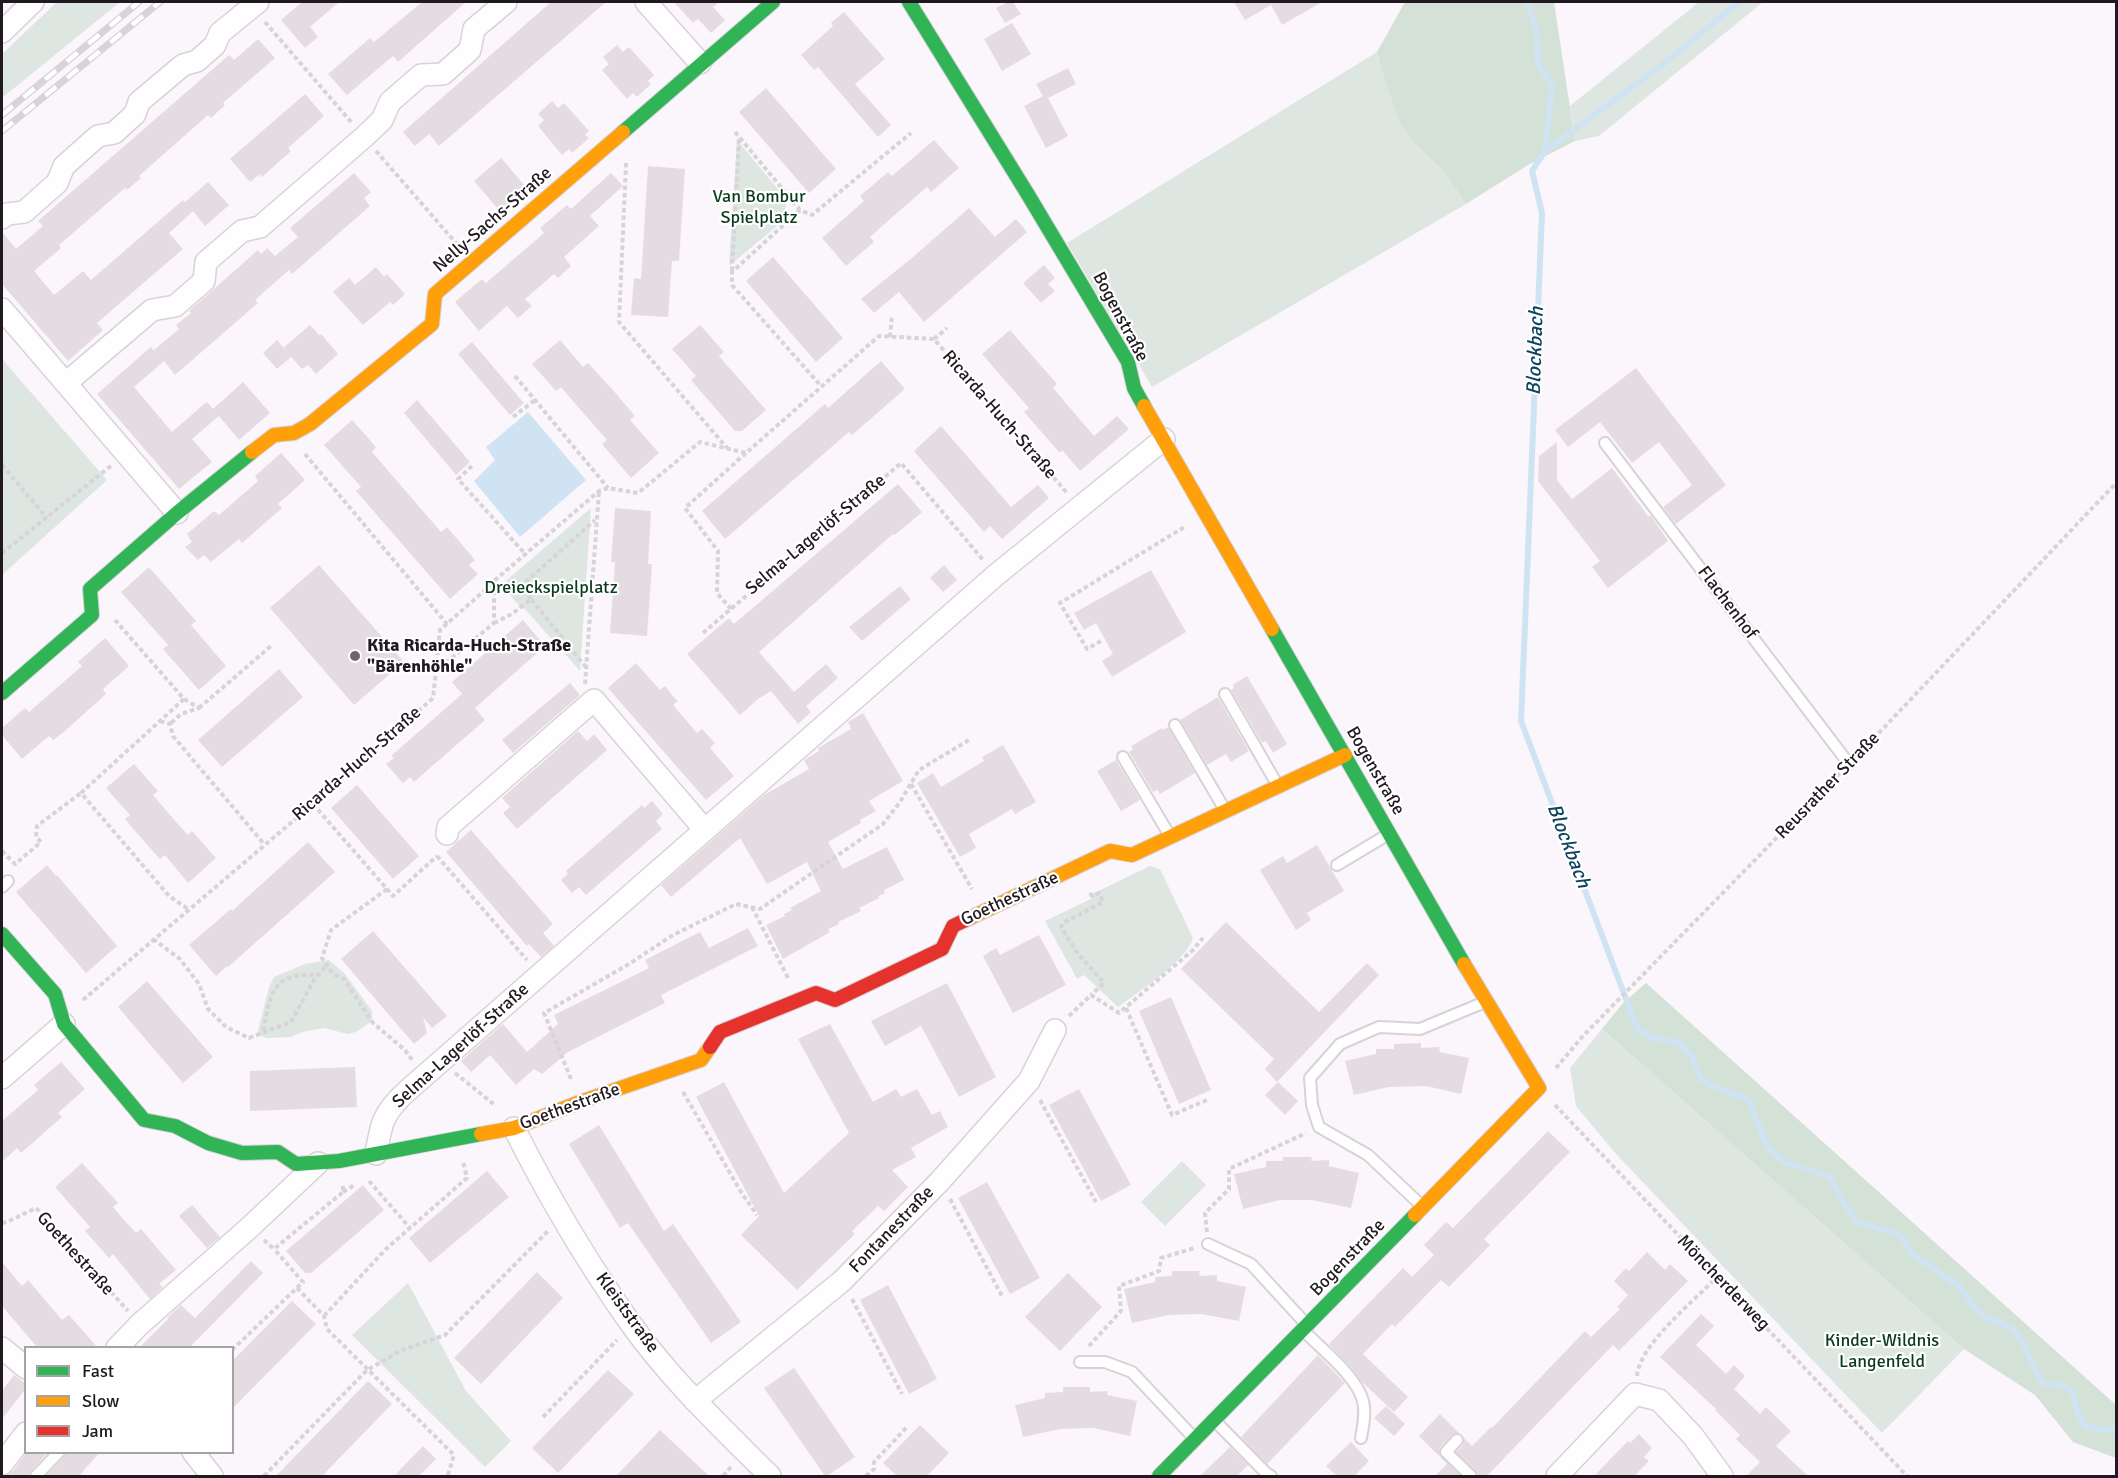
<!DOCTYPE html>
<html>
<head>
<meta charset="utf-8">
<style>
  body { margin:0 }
  #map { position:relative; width:2118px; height:1478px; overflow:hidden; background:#fbf6fb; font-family:Signika,sans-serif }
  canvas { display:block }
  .frame { position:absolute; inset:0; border:3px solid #201920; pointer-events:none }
  .legend { position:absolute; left:24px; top:1346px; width:210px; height:108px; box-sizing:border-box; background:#fff; border:2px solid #a6a3a6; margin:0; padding:8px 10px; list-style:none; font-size:18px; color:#201920 }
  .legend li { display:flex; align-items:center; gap:12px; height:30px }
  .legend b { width:30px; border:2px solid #a6a3a6 }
</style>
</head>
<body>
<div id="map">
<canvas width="2118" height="1478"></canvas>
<div class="frame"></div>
<ul class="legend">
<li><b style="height:8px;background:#30b455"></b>Fast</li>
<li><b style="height:8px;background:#ff9f0a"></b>Slow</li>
<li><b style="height:8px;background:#e5322d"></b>Jam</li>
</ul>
</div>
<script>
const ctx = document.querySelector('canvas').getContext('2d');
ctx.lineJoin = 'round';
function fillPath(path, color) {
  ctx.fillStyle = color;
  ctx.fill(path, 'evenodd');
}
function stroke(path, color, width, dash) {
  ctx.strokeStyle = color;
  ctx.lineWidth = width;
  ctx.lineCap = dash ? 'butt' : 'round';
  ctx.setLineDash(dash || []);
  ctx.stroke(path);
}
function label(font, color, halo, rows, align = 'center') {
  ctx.font = font + ' Signika,sans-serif';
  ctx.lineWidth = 4.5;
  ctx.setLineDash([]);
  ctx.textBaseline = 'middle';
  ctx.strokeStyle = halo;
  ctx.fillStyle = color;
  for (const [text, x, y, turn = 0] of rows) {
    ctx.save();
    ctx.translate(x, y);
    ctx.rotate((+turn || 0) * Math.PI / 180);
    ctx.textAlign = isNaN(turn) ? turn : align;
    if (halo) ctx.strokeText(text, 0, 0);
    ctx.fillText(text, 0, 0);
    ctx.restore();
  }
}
const green = new Path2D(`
  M57,2H120L2,98V54Z
  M1699,2H1763L1599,136L1575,141L1570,106Z
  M1377,52L1384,79L1400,124L1415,144L1443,170L1466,204L1152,387L1067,243Z
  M737,140L787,200L783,221L729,266Z
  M2,359L107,480L2,575Z
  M591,508L580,671L524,608L522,609L501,585Z
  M1150,866L1160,869L1193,938C1187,960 1137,993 1118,1007L1084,975L1077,979L1045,921L1093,898L1092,894Z
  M329,960L345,974L372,1011V1021L356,1032L347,1034L325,1028L302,1032L291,1037L267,1038L257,1035L269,987L274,977L305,964Z
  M1602,1029L1964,1349L1882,1433L1616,1154L1576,1106L1570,1068Z
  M1182,1161L1206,1185L1165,1226L1141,1202Z
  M408,1283L466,1391L511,1441L485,1467L352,1335Z`);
const forest = new Path2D(`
  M1405,2H1554L1575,141L1528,165L1466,204L1443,170L1415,144L1400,124L1384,79L1377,52Z
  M1646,983L2116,1405V1458L2073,1442L2035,1395L1964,1349L1602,1029L1623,1003Z`);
const water = new Path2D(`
  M528,412L586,480L520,537L474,481L495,460L486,447Z`);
const stream = new Path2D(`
  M1526,2L1536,27L1538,63L1552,86L1545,151L1532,171L1542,213L1521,721L1637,1028L1651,1037L1680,1043L1692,1057L1701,1079L1717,1088L1737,1095L1749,1101L1767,1146L1784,1162L1829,1176L1846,1206L1857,1222L1900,1235L1912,1254L1959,1286L1973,1306L1984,1316L2012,1328L2023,1343L2039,1377L2045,1384L2061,1385L2073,1392L2077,1412L2085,1426L2100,1430H2116
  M1545,151L1665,63L1739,2`);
const building = new Path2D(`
  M302,2H339L310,27L318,37L305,48L281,20Z
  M422,2H466L398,62L393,56L347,95L328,74L370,38L374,42Z
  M551,2H606L439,146L429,134L415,146L403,132Z
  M674,2H719L713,7L725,20L711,33L698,19L693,23Z
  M1008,2H1013L1021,14L1005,23L996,8Z
  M1234,2H1322L1282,25L1271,5L1245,20Z
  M844,12L885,59L855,84L891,125L878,137L818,67L814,70L801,55L833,26L831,23Z
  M1012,23L1031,54L1002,71L984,39Z
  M258,39L275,58L223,103L225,105L211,118L208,115L139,176L141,178L127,190L125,188L59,245L61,248L34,271L54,295L83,271L91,280L183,200L185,202L208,182L229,205L205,226L193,211L169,233L183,249L97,323L103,330L68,361L2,284V232L16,249L43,226L38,221L229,55L234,60Z
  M617,45L623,52L629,47L654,75L648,81L651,84L637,97L633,93L627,99L602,70L609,64L603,57Z
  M1068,68L1076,84L1048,98L1068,136L1046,148L1024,106L1043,96L1036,84Z
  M766,88L836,169L809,193L739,112Z
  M305,94L324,116L288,148L291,151L262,177L260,174L250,182L230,159Z
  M552,101L558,108L564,103L589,131L585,135L589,138L572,153L569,149L562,155L538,126L544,120L538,114Z
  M934,140L959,168L931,192L927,187L898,212L870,237L874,242L846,266L822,238L864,201L860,196L888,172L892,176Z
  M501,158L526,187L523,189L526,192L509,208L506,204L499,210L474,181Z
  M648,166L685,169L679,261H672L668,317L631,315L634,278L641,279Z
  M354,173L371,192L364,198L370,206L292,274L289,270L255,300L258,303L175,375L164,361L134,387L172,432L203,405L207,402L213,409L243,382L270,413L239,440L219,416L192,439L212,462L179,489L97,394L151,347L158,355L154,350L179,329L176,325L191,313L189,311L258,250L261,254L267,248L275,256L298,237L290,228Z
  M611,173L623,186L590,216L599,226L564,257L571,266L558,278L554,274L525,299L532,306L518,318L507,306L479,331L455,302L482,279L486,283L544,233L540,228L567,205L571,209Z
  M969,208L995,237L1016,219L1027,232L924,322L899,292L874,313L861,299L913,257Z
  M773,257L843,338L816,362L746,281Z
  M1044,265L1055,278L1048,284L1055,291L1041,303L1023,283Z
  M376,267L384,277L387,274L405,294L393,305L390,302L363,325L333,292L349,278L355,285Z
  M310,325L319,335L321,334L338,354L316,374L308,365L302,369L283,348Z
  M700,325L724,352L719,356L766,410L742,431H735L703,394L691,380L696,376L672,349Z
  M1010,330L1057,384L1053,388L1094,436L1117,416L1129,429L1080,471L1062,450L1060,453L1024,412L1029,408L982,354Z
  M277,340L291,357L277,369L263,353Z
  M560,340L583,367L588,363L612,389L635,416L630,420L659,453L631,478L602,444L607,440L572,400L561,387L556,391L532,364Z
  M472,342L524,403L510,415L458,354Z
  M881,361L905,389L852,435L849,432L725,539L702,511L825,404L828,408Z
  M1636,368L1726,485L1676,524L1663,507L1692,485L1659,442L1632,463L1600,422L1568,447L1555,430Z
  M417,400L470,462L456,475L404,413Z
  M352,420L376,447L372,452L441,532L447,527L475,560L469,565L478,574L450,599L356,491L361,487L324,445Z
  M941,426L1011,507L1038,485L1049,498L1002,539L990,526L984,532L914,451Z
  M1557,442V480L1572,499L1612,468L1648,516H1651L1668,541L1608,588L1592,567L1600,561L1538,481L1539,456Z
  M281,453L305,480L278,504L282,508L242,543L239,539L211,562L204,555L198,560L185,547L192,542L187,534L214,511L219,515L258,481L255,476Z
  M898,484L922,512L895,535L893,534L759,652L794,692L826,664L838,678L806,706L811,712L798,724L771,691L758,699L740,715L687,654L729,618L734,624Z
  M615,508L651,511L648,564H652L647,636L610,633L615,562H611Z
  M319,565L404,662L354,705L270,608Z
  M944,565L957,580L943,592L930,578Z
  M149,567L196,621L191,625L226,666L199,690L163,649L168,645L121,592Z
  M1151,570L1186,632L1112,677L1102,661L1113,654L1096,623L1084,630L1074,613Z
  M900,586L911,599L862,641L849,627Z
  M523,620L545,646L475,708L485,720L414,782L410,777L403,783L386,764L394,758L391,756L462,694L452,682Z
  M105,638L129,666L103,689L106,694L65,731L53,740L49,736L22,759L2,735V728L25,708L29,712L82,666L78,662Z
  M636,663L660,690L665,686L671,694L678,701L673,705L697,733L702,729L715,743L710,748L734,776L706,800L608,688Z
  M279,669L303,697L222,767L198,740Z
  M1247,676L1287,744L1273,753L1266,741L1262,743L1231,690L1234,688L1233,685Z
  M570,683L580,695L513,753L502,740Z
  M1218,697L1249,751L1231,762L1226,754L1207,765L1180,720Z
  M863,713L903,781L869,801L876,811L860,820L861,823L828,842L843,869L887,847L904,880L884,890L885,893L878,896L879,898L859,908L861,911L838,922L839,924L828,929L830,932L783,959L766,925L785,916L784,914L792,910L790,908L821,891L807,862L767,884L740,838L671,897L661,885L764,795L809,769L804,760L819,751L818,748L851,729L848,722Z
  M1168,727L1195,773L1160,794L1157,790L1153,792L1129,752L1133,749L1131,746L1162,728L1163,730Z
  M578,731L587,741L594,734L607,750L517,829L503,813L510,807L502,798Z
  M1003,745L1036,802L1015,814L1012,809L969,834L976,848L960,857L917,783L933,773L941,787L984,761L982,757Z
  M1116,760L1140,800L1121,811L1097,771Z
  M134,764L158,791L153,795L176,822L188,835L192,831L216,858L188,883L165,855L160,859L136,832L125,819L130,815L106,788Z
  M357,785L419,856L393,879L331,808Z
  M652,801L663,814L656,821L662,829L586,895L579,887L572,893L561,880L568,874L566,871L642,805L644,808Z
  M471,830L553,924L543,933L554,946L541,957L529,944L527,946L446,852Z
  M308,842L335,872L228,967L227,966L216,976L189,945L231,909L232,911Z
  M1317,845L1344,891L1307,913L1311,920L1296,930L1260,870L1283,856L1287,863Z
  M47,865L56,876L57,875L117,946L86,973L16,892Z
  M1226,922L1319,1012L1367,963L1379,975L1277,1082L1265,1069L1274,1059L1181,969Z
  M748,928L758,946L661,995L665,1003L568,1052L542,1074L534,1069L516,1085L490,1055L471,1072L461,1061L503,1024L527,1052L558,1024L554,1015L649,968L645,960L700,932L709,948Z
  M373,931L447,1016L432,1028L423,1017L427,1033L414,1044L341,959Z
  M1039,935L1066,985L1013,1013L983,956L996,948L1000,955Z
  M147,981L213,1057L183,1083L118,1007Z
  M947,983L996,1077L959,1097L921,1026L885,1046L871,1021Z
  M1171,997L1211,1090L1179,1104L1139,1011Z
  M830,1024L873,1102L896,1089L901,1097L917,1089L932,1115L940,1111L948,1127L911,1148L916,1157L892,1170L908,1187L884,1211L878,1206L852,1231L855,1234L797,1290L741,1235L759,1216L696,1097L724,1082L784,1193L849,1133L798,1039Z
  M1421,1043V1048L1439,1047L1440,1052L1469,1058L1461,1094L1426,1086L1389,1087L1354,1095L1345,1061L1376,1054V1049H1394V1044Z
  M61,1062L85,1089L58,1113L62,1117L21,1153L17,1148L2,1162V1121L38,1090L34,1085Z
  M355,1067L357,1107L250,1111V1071Z
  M1278,1082L1298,1101L1285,1115L1265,1095Z
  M1079,1089L1131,1185L1101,1201L1049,1105Z
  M599,1125L664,1231L673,1224L741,1322L711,1343L628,1223L620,1228L569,1144Z
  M1548,1131L1570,1152L1484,1239L1490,1245L1449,1287L1441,1280L1395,1327L1392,1324L1363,1354L1408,1397L1394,1412L1362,1382L1351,1367L1329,1344L1403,1268L1412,1277L1434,1255L1424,1245L1446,1222L1453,1228Z
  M1283,1157H1312L1311,1161L1329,1160V1166L1359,1173L1351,1208L1312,1200H1280L1243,1209L1234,1174L1266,1167V1161H1283Z
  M82,1163L118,1203L113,1207L124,1220L136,1233L141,1229L176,1270L159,1284L163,1287L150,1299L113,1254L109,1258L85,1231L90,1227L55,1187Z
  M487,1171L509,1197L430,1263L409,1238Z
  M987,1182L1040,1278L1010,1294L958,1198Z
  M363,1185L384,1210L311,1273H305L286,1251Z
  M192,1205L220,1237L207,1248L179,1216Z
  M1647,1252L1665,1270L1670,1264L1688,1281L1619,1351L1613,1345L1487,1476H1478L1476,1471L1456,1452L1463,1445L1464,1438L1472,1446L1491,1427L1492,1428L1585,1331L1591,1337L1620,1309L1617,1307L1628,1295L1614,1281L1626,1268L1629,1271Z
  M251,1261L263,1273L190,1347H140L168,1319L167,1318L181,1305L195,1318Z
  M2,1262L22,1286L28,1280L62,1320L69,1315L97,1347H37L2,1306Z
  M1172,1271H1200L1199,1276L1217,1275V1281L1246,1287L1239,1321L1201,1314L1168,1315L1132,1323L1124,1289L1155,1282V1277L1172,1276Z
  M537,1272L563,1298L481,1384L454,1358Z
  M1068,1273L1102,1307L1060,1351L1025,1317Z
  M888,1285L937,1379L909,1394L860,1300Z
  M292,1301L316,1324L232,1409V1361Z
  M1701,1314L1714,1326L1696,1345L1726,1374L1734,1365L1745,1376L1734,1389L1760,1414L1766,1407L1791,1431L1776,1446L1808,1476H1746L1760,1462L1736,1439L1740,1435L1715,1410L1716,1409L1660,1357Z
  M1318,1355L1345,1383L1267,1464L1241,1437Z
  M794,1368L855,1457L827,1476H825L764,1388Z
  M608,1370L634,1394L558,1473L532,1448Z
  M14,1375L26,1384V1388L2,1419V1391Z
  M368,1381L392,1404L322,1476H276Z
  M1063,1387H1090V1392L1108,1391L1107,1395L1137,1401L1130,1436L1093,1428L1060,1429L1023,1437L1015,1405L1045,1398V1393L1063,1392Z
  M1386,1406L1405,1424L1394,1436L1374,1418Z
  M1440,1414L1459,1433L1452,1435L1440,1447L1439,1455L1461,1476H1435L1447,1464L1419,1436Z
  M920,1425L949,1453L927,1476H897L883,1463Z
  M660,1430L709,1476H616Z
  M1639,1434L1652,1448L1644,1457L1649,1461L1634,1476H1594L1628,1441L1630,1443Z
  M1351,1442L1369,1461L1354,1476H1337L1326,1466Z
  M423,1446L436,1459L419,1476H394Z
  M1230,1447L1248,1465L1237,1476H1200Z
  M27,1452H48L31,1471L29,1476H2L12,1472Z
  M66,1452H100L79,1476H46L64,1457Z`);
const path = new Path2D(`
  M265,22L352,123
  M735,132L800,210L812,215L911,133
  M376,151L456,243
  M626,163L619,322L727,448
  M800,210L732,272V285L821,386
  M732,271L739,138
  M890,337L892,315
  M934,339L947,328
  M515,376L608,488
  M513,417L535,400
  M305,454L447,624
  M2,465L47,518
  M472,466L458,479L526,555
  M2,553L112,465
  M531,599L521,586L595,520
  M731,609L717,593L718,551L685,508L746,453
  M115,620L184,699L199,708L181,714L170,724
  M494,623L512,614L531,599L585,666
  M703,633L901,463L984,561
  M1101,641L1087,649L1060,603L1186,526
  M436,670L440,630L494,582
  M585,684L599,491
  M184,699L81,793L169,896L188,909
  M199,708L271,646
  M160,721L170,724L173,736L264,844
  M1858,755L2116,483
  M911,784L972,889
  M313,804L393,896L437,856
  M2,851L15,864L41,842L36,837L37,826L81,793
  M437,856L527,960
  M387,889L331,930L322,958L333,974L344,979L373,1023L405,1050L413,1061
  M1090,893L1092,896L1099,893L1103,902L1063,923L1061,927L1078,954L1104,983L1091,995
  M752,907L788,978
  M153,939L180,959L199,984L208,1009L226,1027L249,1038L291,1022L314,980L326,966
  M83,1000L313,804L433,698L436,671L494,623V581L599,491L608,488L638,493L700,442L746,453L879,336L934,339L1067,493
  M1126,1008L1172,1115L1207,1100
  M1069,1016L1091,995L1119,1013L1193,950L1203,938
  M263,1031C271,992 272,972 319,975
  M1556,1068L1583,1036L1840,773
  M455,1073L496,1106
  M571,1079L544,1013L629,964L673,935L736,904L760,909L883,824L900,802L919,770L969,740
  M683,1092L741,1192L757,1215
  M1040,1100L1096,1202
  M1555,1105L1907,1476
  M369,1181L410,1228
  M343,1192L356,1184
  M950,1199L1002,1296
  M2,1223L7,1222L36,1208L128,1311
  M1207,1232L1205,1213L1229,1189V1169L1306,1133
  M264,1240L274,1249L343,1192V1186
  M297,1288L324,1316L327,1329L454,1455L448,1475
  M852,1299L902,1394
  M324,1316L386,1249L467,1178L463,1161
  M1089,1346L1121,1311L1119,1286L1159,1271L1161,1258L1195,1248
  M232,1350L303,1282L274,1249
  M1637,1376C1639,1345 1695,1300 1717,1277
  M543,1417L617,1340
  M264,1476L367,1370L400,1351L445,1335L548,1231
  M723,1476L732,1466
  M866,1476L874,1469V1462L907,1427`);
const lane = new Path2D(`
  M1605,443L1849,764
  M1225,694L1278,786
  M1175,725L1225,810
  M1123,757L1170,836
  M1337,865L1387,835
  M2,887L8,881
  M1422,1206L1368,1155L1319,1127L1312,1105L1310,1078L1340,1044L1379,1027L1420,1029L1485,1002
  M1208,1244L1251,1264L1306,1324
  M1303,1330C1321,1349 1356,1375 1363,1401C1366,1414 1363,1426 1361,1438
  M1080,1362H1105L1132,1372L1194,1438
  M1215,1421L1266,1473L1271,1476
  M1457,1440L1446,1452L1471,1476
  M36,1476L59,1452`);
const street = new Path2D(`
  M646,2L700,63
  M2,32L33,2
  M2,218L7,214L24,212L57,183L64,166L98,136L114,133L135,114L139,102L183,65L197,61L215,45L220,33L258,2
  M2,309L177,513
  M66,383L152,310L175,306L204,281L206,262L242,231L260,227L364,137L382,120L390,102L421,75L443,74L470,50L474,29L506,2
  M447,834L448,827L594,700L704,829
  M2,1078L64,1024
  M514,1128C548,1196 587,1262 631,1324C671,1380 722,1428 770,1476
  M376,1154C381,1123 383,1113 407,1091L996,575L1164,439
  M2,1348L26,1368
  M117,1348L139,1325L249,1228L318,1163
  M695,1401L842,1281L940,1181L1029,1081L1055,1030
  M193,1452L212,1476
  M2,1464L26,1433
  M1557,1476L1635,1394L1659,1400L1693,1436L1722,1476`);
const fast = new Path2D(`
  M909,2L1027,193L1128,362L1134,388L1144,406
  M623,132L773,2
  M1272,629L1464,964
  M2,693L92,615L90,589L177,513L252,452
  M2,934L55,994L64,1024L144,1120L175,1126L208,1143L242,1153L278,1152L296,1164L339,1161L481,1134
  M1159,1476L1415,1215`);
const slow = new Path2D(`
  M1144,406L1272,629
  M252,452L274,435L294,433L310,424L432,324L435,294L623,132
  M970,918L1110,851L1132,855L1345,755
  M481,1134L514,1128L580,1102L701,1060L710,1047
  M1415,1215L1539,1088L1464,964`);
const jam = new Path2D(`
  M710,1047L720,1032L816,993L835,1000L942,949L953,926L970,918`);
const rail = new Path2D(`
  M2,115L139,2
  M2,131L160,2`);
const markers = [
  [355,656,6,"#6d666d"]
];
const parkNames = [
  ["Van Bombur",759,197],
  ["Spielplatz",759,218],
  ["Dreieckspielplatz",551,588],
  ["Kinder-Wildnis",1882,1341],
  ["Langenfeld",1882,1362]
];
const streetNames = [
  ["Nelly-Sachs-Straße",493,220,-41],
  ["Bogenstraße",1120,317,62],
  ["Ricarda-Huch-Straße",999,415,49],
  ["Selma-Lagerlöf-Straße",816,535,-40],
  ["Flachenhof",1727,603,53],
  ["Ricarda-Huch-Straße",357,764,-41],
  ["Bogenstraße",1375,771,60],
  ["Reusrather Straße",1828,786,-46],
  ["Goethestraße",1010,899,-25],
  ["Selma-Lagerlöf-Straße",461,1046,-42],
  ["Goethestraße",570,1107,-20],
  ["Fontanestraße",892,1230,-46],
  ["Goethestraße",75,1254,48],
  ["Bogenstraße",1348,1258,-46],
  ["Möncherderweg",1723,1283,46],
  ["Kleiststraße",627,1313,54]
];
const poiNames = [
  ["Kita Ricarda-Huch-Straße",367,646],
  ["\"Bärenhöhle\"",367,667]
];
const waterNames = [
  ["Blockbach",1536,351,-88],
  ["Blockbach",1568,846,69]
];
fillPath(green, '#dee6e1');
fillPath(forest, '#d3e1d7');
fillPath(water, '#d0e3f3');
stroke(stream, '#d0e3f3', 6);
fillPath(building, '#e5dce1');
stroke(lane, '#d8d2d8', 14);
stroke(street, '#d8d2d8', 24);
stroke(fast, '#d8d2d8', 16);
stroke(slow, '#d8d2d8', 16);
stroke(jam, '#d8d2d8', 16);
stroke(path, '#d6d4d6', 4, [4.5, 3]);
stroke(lane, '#fefefe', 10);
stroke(street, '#fefefe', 21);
stroke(fast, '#30b455', 14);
stroke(slow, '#ff9f0a', 14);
stroke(jam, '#e5322d', 14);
stroke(rail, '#d6d4d6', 7);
stroke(rail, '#fff', 4.5, [14]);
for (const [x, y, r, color] of markers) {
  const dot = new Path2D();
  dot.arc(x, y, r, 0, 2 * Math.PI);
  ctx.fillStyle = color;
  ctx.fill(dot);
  stroke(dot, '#fff', 2);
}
label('18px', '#0b3b1f', '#fff', parkNames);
label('18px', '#201920', '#fff', streetNames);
label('bold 18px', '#201920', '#fff', poiNames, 'left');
label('italic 20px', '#0c445f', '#fff', waterNames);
</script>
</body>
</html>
